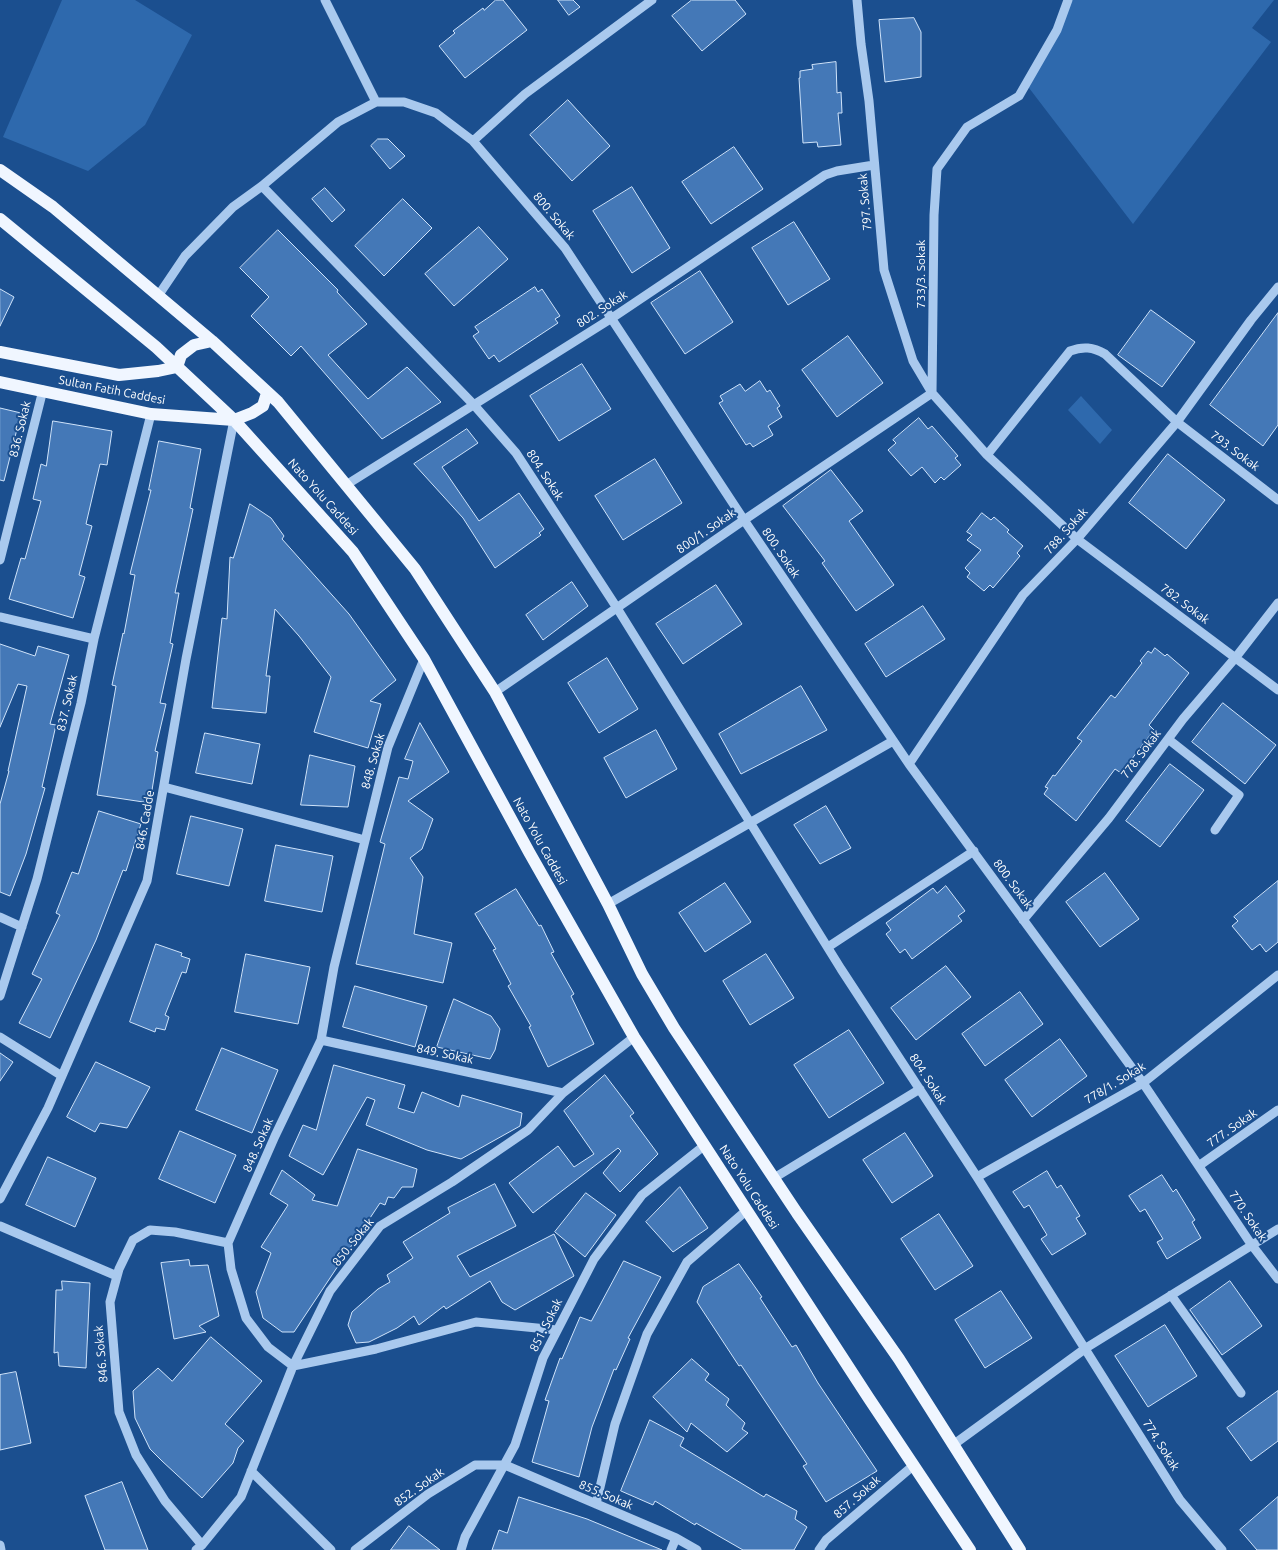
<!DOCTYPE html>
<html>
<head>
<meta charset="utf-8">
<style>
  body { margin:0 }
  canvas { display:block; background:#1b4f8f }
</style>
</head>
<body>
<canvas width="1278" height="1550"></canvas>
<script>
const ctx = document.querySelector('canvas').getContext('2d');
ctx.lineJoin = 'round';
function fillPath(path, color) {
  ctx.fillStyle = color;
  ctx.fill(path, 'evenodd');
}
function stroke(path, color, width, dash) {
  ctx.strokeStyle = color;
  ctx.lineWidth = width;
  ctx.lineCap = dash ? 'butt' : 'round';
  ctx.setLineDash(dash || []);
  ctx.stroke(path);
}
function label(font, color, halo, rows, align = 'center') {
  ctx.font = font + ' Ubuntu,sans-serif';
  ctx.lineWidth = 4;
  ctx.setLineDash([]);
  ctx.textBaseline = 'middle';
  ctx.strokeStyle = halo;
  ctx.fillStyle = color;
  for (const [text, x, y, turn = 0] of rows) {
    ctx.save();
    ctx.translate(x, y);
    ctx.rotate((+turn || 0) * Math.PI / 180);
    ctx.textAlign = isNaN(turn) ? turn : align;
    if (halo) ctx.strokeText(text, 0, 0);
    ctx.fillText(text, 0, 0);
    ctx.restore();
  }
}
const green = new Path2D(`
  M62,0H135L192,35L145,125L88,171L3,137Z
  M1068,0H1274L1252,28L1271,42L1133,224L1026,84Z
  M1081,396L1112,430L1100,444L1068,410Z`);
const building = new Path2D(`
  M496,0H503L527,30L465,78L439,46L455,33L453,31L483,8L484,10Z
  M558,0H573L580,7L569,15Z
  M692,0H735L746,14L702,51L672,16Z
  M914,18L921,32V77L885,82L879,20Z
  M836,62L837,93L841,92L842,113H838L841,145L818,147L817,142L803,143L799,78H800V71L813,69L812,65Z
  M568,100L610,146L572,181L530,135Z
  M378,139H388L405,156L390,169L371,146Z
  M734,147L763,189L711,224L682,182Z
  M632,187L670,248L632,273L593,211Z
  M325,188L345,210L332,222L312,199Z
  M403,199L432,228L384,276L355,246Z
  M794,222L830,279L788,305L752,248Z
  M479,227L508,259L454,306L425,274Z
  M278,230L338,290L337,292L367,324L328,355L368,399L407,367L441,402L382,439L301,346L291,356L251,316L269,297L240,268Z
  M700,271L733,322L685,354L651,303Z
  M535,287L538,292L542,289L560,316L555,319L558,323L499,362L494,355L489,359L473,336L479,332L475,327Z
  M0,289L14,297L0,326Z
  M1151,310L1195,342L1162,387L1118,355Z
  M1278,313V425L1263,446L1210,405Z
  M848,336L883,383L837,417L802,370Z
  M582,364L611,409L559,441L530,396Z
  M760,381L767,392L770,390L780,406L777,408L782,417L768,426L773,435L753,447L750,443L746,445L719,403L723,401L720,396L740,384L745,391Z
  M0,408L21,413L4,481L0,480Z
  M919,418L928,429L932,426L958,456L955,458L961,465L944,480L941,477L935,483L922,467L911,476L888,450L896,443L893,440Z
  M53,421L112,431L107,465L100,464L86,524L92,526L79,575L85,577L73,618L9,599L21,558L25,559L41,501L33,499L41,464L46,466Z
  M467,429L478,443L442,467L479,521L519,493L544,529L539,533L541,535L495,568L463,518L414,464Z
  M159,441L201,449L190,508L193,509L175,593H179L170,643L173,644L160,703L166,704L155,751L158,752L150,803L97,795L116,686L112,685L123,633L124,634L135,575L130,574L151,490H149Z
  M1168,454L1225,500L1186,549L1129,503Z
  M655,459L682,503L623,540L595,496Z
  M831,470L863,511L849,521L894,585L856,611L822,563L825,561L783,506Z
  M250,504L271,518L284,536L282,539L349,614L396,680L370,701L381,704L368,748L314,732L331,677L299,636L275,609L266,676H270L266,713L212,708L222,618L227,619L230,557L233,558Z
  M982,513L991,520L994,517L1009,530L1007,532L1023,546L1017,553L1020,556L993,588L990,585L984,591L967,577L970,573L965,568L981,550L967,540L972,535L967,532Z
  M572,582L588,606L543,640L526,615Z
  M716,585L742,624L683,664L656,624Z
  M923,606L945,639L886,677L865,644Z
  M0,644L35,656L38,646L69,655L50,724L56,725L42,787L45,788L26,854L10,896L0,892V804L9,771H8L27,686L18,684L0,727Z
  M1155,648L1165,656L1167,654L1189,673L1149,725L1154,730L1121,773L1115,769L1076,821L1044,794L1048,788L1045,787L1053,775L1055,776L1082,741L1077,738L1111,695L1115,698L1142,663L1140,661L1148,651L1151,653Z
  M607,658L638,709L599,733L568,683Z
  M801,686L827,730L741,774L719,734Z
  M1223,703L1276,745L1245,784L1192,742Z
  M420,723L449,772L408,801L433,819L422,849L410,858L423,877L414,934L452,943L443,983L356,964L385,844L380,842L399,777L408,779L413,761L405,759Z
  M656,730L677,769L626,798L604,758Z
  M205,733L260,744L252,784L196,773Z
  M310,755L355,766L348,807L301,805Z
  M1170,764L1204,790L1160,847L1126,821Z
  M826,806L851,848L820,864L794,825Z
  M99,811L141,824L126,871L123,870L96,940L50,1038L19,1023L42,979L32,974L60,915L56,913L72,872L78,874Z
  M191,816L243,829L229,886L177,874Z
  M276,845L333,856L322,912L265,901Z
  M1105,873L1139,919L1100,947L1066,902Z
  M1278,881V942L1266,952L1260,944L1252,950L1232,926L1238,921L1234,917Z
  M725,883L751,922L705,952L679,913Z
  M946,886L965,911L958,916L962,921L912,959L905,949L900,953L886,934L891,930L886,923L933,888L937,893Z
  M516,889L539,926L541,925L554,952L551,953L574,994L571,996L594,1044L548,1067L529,1027L531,1026L508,986L511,984L493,950L496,949L475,914Z
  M156,944L182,953L181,956L190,959L186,973L182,972L165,1015L169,1017L165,1030L156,1028L155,1032L130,1022Z
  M246,954L310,967L298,1024L235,1012Z
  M766,954L794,998L750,1025L723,981Z
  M946,966L971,997L916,1040L891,1008Z
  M355,986L427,1006L415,1047L343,1027Z
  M1020,992L1043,1024L985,1066L962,1034Z
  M454,999L491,1016L500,1029L495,1050L490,1059L437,1047Z
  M849,1030L884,1083L829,1118L794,1065Z
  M1060,1039L1087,1076L1032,1117L1005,1080Z
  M222,1048L278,1070L252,1133L196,1110Z
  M0,1053L13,1062L0,1081Z
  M96,1062L150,1087L127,1128L100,1123L95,1132L67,1117Z
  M334,1065L405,1085L398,1108L414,1113L422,1092L459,1107L462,1095L522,1113L520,1126L461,1159L427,1150L366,1125L375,1100L367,1097L323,1175L289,1156L303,1125L316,1130Z
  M605,1075L634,1113L630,1116L658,1154L620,1192L603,1173L621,1151L618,1148L533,1213L509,1183L558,1146L574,1167L594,1154L564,1111Z
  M180,1131L236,1155L215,1203L159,1179Z
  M905,1133L933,1176L892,1203L863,1160Z
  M358,1149L417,1169L413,1187H402L394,1198L388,1197L385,1205L380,1203L294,1332H282L263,1318L256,1292L271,1253L261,1247L288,1205L270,1194L282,1170L315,1195L312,1200L337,1206Z
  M48,1157L96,1178L75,1227L26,1205Z
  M1047,1171L1057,1188L1061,1185L1080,1216L1076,1218L1086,1234L1052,1255L1041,1239L1047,1235L1029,1205L1024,1208L1013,1192Z
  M1162,1175L1173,1192L1176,1189L1195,1220L1192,1222L1201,1238L1167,1259L1157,1242L1163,1239L1145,1209L1140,1212L1129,1196Z
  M495,1184L516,1226L457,1256L470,1277L554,1234L574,1276L515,1310L502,1302L490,1281L446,1309L444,1306L419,1325L414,1316L397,1328L369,1342L356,1343L348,1325L352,1312L378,1289L390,1282L387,1275L413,1258L403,1242L450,1213L448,1208Z
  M680,1187L708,1228L673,1252L646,1222Z
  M586,1193L616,1215L585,1257L555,1232Z
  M939,1214L973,1266L935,1290L901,1239Z
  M189,1260L190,1266L208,1265L219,1316L199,1326L206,1332L174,1339L161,1263Z
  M624,1261L661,1277L628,1338L630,1339L616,1370L614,1369L592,1427L579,1477L532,1462L549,1401L545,1400L560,1358L562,1359L580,1317L591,1321Z
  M739,1264L762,1297L760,1298L792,1347L796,1345L818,1383L877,1471L826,1502L803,1466L807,1464L741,1365L739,1366L697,1302L703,1287Z
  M62,1281L90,1283L86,1368L59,1366L58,1352L54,1353L56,1290H62Z
  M1230,1281L1262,1326L1222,1355L1190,1310Z
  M1001,1291L1032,1338L985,1368L955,1320Z
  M1165,1325L1197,1376L1148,1407L1115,1356Z
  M211,1337L262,1381L225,1424L244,1441L238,1448L233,1463L202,1498L162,1461L150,1449L135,1418L133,1391L158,1368L172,1381Z
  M692,1359L709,1374L705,1380L729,1399L726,1405L745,1423L742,1429L748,1433L727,1452L691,1423L687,1432L653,1397Z
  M16,1372L31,1443L0,1450V1375Z
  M1278,1391V1441L1251,1461L1227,1428Z
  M650,1420L684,1438L680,1446L764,1497L766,1494L797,1511L795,1519L807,1527L794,1550H743L696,1523L695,1525L655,1501L653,1505L621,1491Z
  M122,1482L148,1550H105L85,1496Z
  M519,1497L587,1519L662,1550H492L499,1530L507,1533Z
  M1278,1497V1550H1257L1240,1530Z
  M409,1526L440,1550H391Z`);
const minor = new Path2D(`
  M325,0L376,102
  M1068,0L1057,30L1019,96L967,127L937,169L934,215L932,393L987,455L1077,539L1278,690
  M473,141L525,94L652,0
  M262,186L474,405L516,453L617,608L841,969L977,1177L1180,1500L1222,1550
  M158,296L185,256L233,207L262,186L338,122L376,102H404L436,113L473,141L565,248L744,520L909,764L1143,1083L1251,1244L1278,1279
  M987,455L1070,351C1083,346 1093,347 1105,354L1177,422L1278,500
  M346,485L612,318L825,175L837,171L874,165
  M0,560L43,390
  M0,617L94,639
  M424,659L388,747L334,967L321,1040L275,1136L228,1243L231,1269L246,1318L268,1347L293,1366L376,1349L476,1322L557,1330
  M495,692L744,520L932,393L913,361L884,270L869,101L861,44L857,0
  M1168,739L1239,795L1215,830
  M909,764L1023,595L1077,539L1177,422L1251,320L1278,287
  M164,787L365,840
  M608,904L893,741
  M0,917L22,927
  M1023,920L1109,818L1183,719L1236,657L1278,603
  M828,947L974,851
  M0,996L37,879L81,703L94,639L151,414
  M0,1037L62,1076
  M321,1040L563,1093
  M1200,1165L1278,1110
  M977,1177L1143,1083L1278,975
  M774,1178L920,1089
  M0,1199L48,1108L147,881L186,659L234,420
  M0,1226L117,1276
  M1171,1295L1241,1393
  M953,1445L1086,1348L1278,1229
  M251,1471L331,1550
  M596,1504L615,1424L647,1334L687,1262L747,1210
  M0,1545L1,1550
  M202,1545L165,1501L136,1455L119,1412L110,1302L119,1269L133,1240L150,1230L175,1232L228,1243
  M196,1550L202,1545L241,1497L293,1366L330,1291L380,1226L452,1182L528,1130L563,1093L634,1037
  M355,1550L428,1494L475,1465H505L676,1538L697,1550
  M461,1550L465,1537L515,1445L543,1358L594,1259L642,1195L705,1145
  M671,1550L676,1538
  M819,1550L826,1540L914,1465`);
const major = new Path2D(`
  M0,170L53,207L212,341L278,402L415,569L495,692L608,904L642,974L674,1028L797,1213L899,1359L1020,1550
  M0,219L156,347L234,420L353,552L424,659L529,852L634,1037L868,1397L970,1550
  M0,352L119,375L158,371L177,367L181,355L194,345L212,341
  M0,382L151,414L234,420L252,413L263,406L267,393`);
const streetNames = [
  ["797. Sokak",865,202,-95],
  ["800. Sokak",554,216,50],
  ["733/3. Sokak",921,274,-90],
  ["802. Sokak",602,309,-33],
  ["Sultan Fatih Caddesi",112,390,11],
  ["836. Sokak",20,429,-76],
  ["793. Sokak",1235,451,37],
  ["804. Sokak",545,475,57],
  ["Nato Yolu Caddesi",323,497,48],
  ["800/1. Sokak",706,531,-35],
  ["788. Sokak",1066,531,-48],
  ["800. Sokak",781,553,56],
  ["782. Sokak",1185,604,37],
  ["837. Sokak",67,703,-77],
  ["778. Sokak",1141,754,-53],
  ["848. Sokak",373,761,-74],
  ["846. Cadde",145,820,-80],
  ["Nato Yolu Caddesi",540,841,61],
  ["800. Sokak",1013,884,54],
  ["849. Sokak",445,1054,12],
  ["804. Sokak",928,1079,57],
  ["778/1. Sokak",1115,1083,-31],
  ["777. Sokak",1232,1128,-35],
  ["848. Sokak",258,1145,-66],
  ["Nato Yolu Caddesi",749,1187,57],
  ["770. Sokak",1248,1216,56],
  ["850. Sokak",353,1242,-51],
  ["851. Sokak",546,1325,-63],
  ["846. Sokak",101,1354,-95],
  ["774. Sokak",1161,1445,58],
  ["852. Sokak",419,1487,-35],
  ["855. Sokak",606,1495,23],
  ["857. Sokak",857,1497,-41]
];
fillPath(green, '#2e69ad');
fillPath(building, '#4478b7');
stroke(building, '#cfe3fa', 1);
stroke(minor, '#a9c9ee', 9);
stroke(major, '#f0f6ff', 12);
label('12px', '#fff', '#1b4f8f', streetNames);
</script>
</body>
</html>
